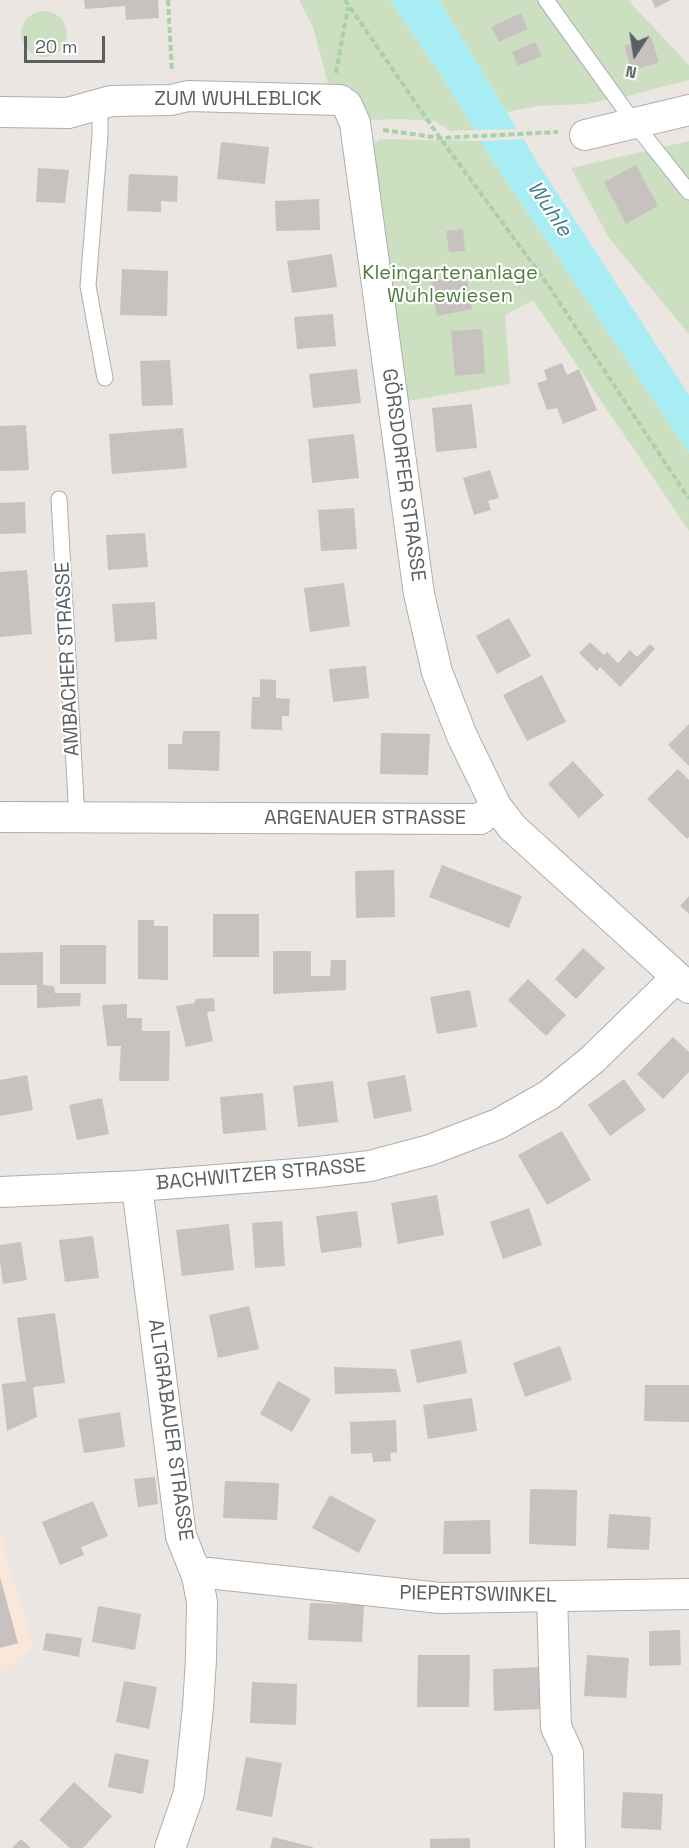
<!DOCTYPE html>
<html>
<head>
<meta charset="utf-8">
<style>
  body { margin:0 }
  #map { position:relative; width:689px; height:1848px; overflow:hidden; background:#ebe6e2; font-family:"Space Grotesk",sans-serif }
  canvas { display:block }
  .north { position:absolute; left:605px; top:24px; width:60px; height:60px; -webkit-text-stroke:4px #fff; paint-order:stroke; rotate:192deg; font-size:16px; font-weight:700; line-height:24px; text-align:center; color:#5a6061 }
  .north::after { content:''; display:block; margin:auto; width:21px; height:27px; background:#5a6061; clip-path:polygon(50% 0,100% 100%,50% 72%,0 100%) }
  .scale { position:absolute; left:24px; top:36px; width:81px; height:27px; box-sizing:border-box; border:3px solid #5a6061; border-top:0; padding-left:8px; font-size:18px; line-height:21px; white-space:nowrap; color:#5a6061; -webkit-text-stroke:4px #fff; paint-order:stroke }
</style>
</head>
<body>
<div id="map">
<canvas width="689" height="1848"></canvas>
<div class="north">N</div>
<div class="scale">20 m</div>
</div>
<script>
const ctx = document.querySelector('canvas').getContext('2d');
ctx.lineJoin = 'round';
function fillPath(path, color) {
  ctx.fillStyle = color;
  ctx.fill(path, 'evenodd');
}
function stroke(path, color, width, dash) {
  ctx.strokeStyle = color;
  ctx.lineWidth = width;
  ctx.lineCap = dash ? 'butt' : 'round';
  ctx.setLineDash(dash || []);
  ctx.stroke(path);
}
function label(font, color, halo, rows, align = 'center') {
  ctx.font = font + ' "Space Grotesk",sans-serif';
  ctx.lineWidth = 4.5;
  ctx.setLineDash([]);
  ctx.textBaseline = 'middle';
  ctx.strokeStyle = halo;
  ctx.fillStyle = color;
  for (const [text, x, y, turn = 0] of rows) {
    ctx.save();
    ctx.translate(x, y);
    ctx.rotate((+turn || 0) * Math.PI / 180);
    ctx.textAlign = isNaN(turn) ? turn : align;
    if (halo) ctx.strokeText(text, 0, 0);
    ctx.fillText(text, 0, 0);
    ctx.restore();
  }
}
const commercial = new Path2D(`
  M0,1533L33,1646L0,1674Z`);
const green = new Path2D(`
  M299,0H390L441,75L475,130L450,131L435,121L399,119L372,120L362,115L330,92L313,27Z
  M439,0H628L689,65V80L627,96L586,104L538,106L507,112Z
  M21 34a23 23 0 1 1 46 0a23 23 0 1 1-46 0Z
  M380,139L481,141L484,148L689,453V531L533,300L505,315L510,384L408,401L368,173L372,145Z
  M689,141V334L609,238L571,168Z`);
const water = new Path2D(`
  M390,0H439L539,165L689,395V453L484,148L475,130L441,75Z`);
const pier = new Path2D(`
  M520,129L526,139L478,141L471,130Z`);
const building = new Path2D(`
  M84,0H158L159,18L126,20L125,6L85,9Z
  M652,0H671L655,8Z
  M521,13L528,29L499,42L491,27Z
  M651,37L659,62L632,71L624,46Z
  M535,42L542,56L518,66L512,52Z
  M221,142L269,147L265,184L217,179Z
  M636,165L658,206L626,224L604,182Z
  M38,168L69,170L65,203L36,202Z
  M129,174L178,176L177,202L161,201V212L127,211Z
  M319,199L320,230L276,231L275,201Z
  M463,229L465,251L449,252L446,231Z
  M332,254L337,287L292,293L287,261Z
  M122,269L168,271L167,316L120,315Z
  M466,275L472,309L437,316L431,282Z
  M333,314L336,346L297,349L294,317Z
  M482,329L485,373L455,376L451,331Z
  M170,360L173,405L142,406L140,361Z
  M562,363L567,375L579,369L597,410L563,424L557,408L547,410L537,383L547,380L544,370Z
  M357,369L361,403L313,408L309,374Z
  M472,404L477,448L436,452L432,408Z
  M26,425L29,470L0,471V426Z
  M183,428L187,468L112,474L109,434Z
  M354,434L359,478L312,483L308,439Z
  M490,470L499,498L488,501L491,510L474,515L463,478Z
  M25,502L26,533L0,534V503Z
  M354,508L357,549L321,551L318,510Z
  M145,533L148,567L108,570L106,535Z
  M27,570L32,634L0,637V572Z
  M344,583L350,626L310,632L304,588Z
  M155,602L157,639L115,642L112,604Z
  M509,618L531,656L497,674L476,636Z
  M590,642L604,655L607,652L618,663L630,650L637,657L650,644L655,649L620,687L600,667L597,671L579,653Z
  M366,666L369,698L333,702L329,669Z
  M542,675L566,722L527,741L503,695Z
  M260,679L276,680V698L290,699L289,716H282V730L251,729L252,697H260Z
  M689,724V766L668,745Z
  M183,731H220L219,771L168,769V744H182Z
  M381,733L430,734L428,775L380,774Z
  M573,761L604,795L579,818L548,784Z
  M678,769L689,780V837L687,839L647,799Z
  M442,865L522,896L509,928L429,897Z
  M394,870L395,917L356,918L355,871Z
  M689,896V914L680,906Z
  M213,914H259V957H213Z
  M138,920H154V926H168V980L138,979Z
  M60,945H106V984H60Z
  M583,948L605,968L576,999L555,979Z
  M273,951H311V976H330L331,960H346V990L273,994Z
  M43,952V985L54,986L55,993H81L80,1006L37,1008V985H0V953Z
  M528,979L566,1015L546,1036L508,1000Z
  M470,990L477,1027L437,1034L430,997Z
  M214,998L215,1011L207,1012L213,1041L186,1047L176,1006L195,1003V999Z
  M127,1004V1018H142V1031H170L169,1081H119L121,1046H107L102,1005Z
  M673,1037L689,1052V1072L663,1099L637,1074Z
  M27,1075L33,1110L0,1116V1080Z
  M405,1075L412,1111L374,1119L367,1082Z
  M624,1079L646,1110L610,1136L588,1105Z
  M333,1081L338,1122L298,1127L293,1086Z
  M263,1093L266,1130L223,1134L220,1097Z
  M102,1098L109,1134L77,1140L69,1105Z
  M562,1131L591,1180L547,1205L518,1155Z
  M437,1195L444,1235L398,1244L391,1203Z
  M529,1208L542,1245L503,1259L490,1222Z
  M357,1211L362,1247L321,1253L316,1216Z
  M282,1221L285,1266L255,1268L252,1223Z
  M229,1224L234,1270L182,1276L176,1230Z
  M93,1236L99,1278L65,1282L59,1240Z
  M21,1242L27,1280L3,1284L0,1260V1245Z
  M249,1306L259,1349L218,1358L209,1315Z
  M55,1313L65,1383L33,1387L37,1417L7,1431L2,1384L26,1381L17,1318Z
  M461,1340L467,1373L417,1383L410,1350Z
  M560,1346L572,1380L525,1397L513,1363Z
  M334,1367L396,1369L401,1392L335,1394Z
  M278,1381L311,1399L292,1432L260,1414Z
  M645,1385H689V1422L644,1421Z
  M472,1398L477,1431L428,1439L423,1405Z
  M120,1412L125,1447L84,1453L78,1419Z
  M396,1420L397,1452L390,1453L391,1461L373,1462L372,1453L351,1454L350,1422Z
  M155,1477L158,1504L138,1507L134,1479Z
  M225,1481L279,1483L277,1520L223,1518Z
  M530,1489L577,1490L576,1546L529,1544Z
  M330,1495L376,1520L359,1553L312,1528Z
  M93,1501L108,1536L81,1547L84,1555L60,1565L42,1522Z
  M609,1514L651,1517L649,1550L607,1548Z
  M490,1520L491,1554H443L444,1521Z
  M0,1577L18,1643L0,1648Z
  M310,1603L364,1605L362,1642L308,1640Z
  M98,1606L141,1614L135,1650L92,1642Z
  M680,1630L681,1665L649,1666V1631Z
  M46,1633L82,1638L79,1657L43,1650Z
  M418,1655H470L469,1707H417Z
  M587,1655L629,1658L626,1698L584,1696Z
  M542,1667L543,1709L494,1711L493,1669Z
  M124,1681L157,1687L149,1729L116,1722Z
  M252,1682L297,1684L296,1725L250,1723Z
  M115,1753L149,1760L143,1794L108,1787Z
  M246,1757L282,1763L272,1817L236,1810Z
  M74,1782L112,1816L83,1848H70L39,1820Z
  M623,1792L663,1794L661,1830L621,1828Z
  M273,1837L313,1847V1848H270Z
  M470,1838V1848H430V1839Z
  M21,1839L31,1848H12Z`);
const path = new Path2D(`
  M168,0L172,72
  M345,0L440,138L546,282L689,499
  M336,73L348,7
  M383,130L440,138L558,132`);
const lane = new Path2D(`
  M546,0L635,124L689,192
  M100,104V135L88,286L105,378
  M59,499L77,818`);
const street = new Path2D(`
  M0,112L68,113L111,101L171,100L188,96L340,100L347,105L355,123L419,594L437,672L462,736L496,806L512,827L689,988
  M585,135L689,110
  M0,817L480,819L496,806
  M137,1186L181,1536L197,1576L202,1602L201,1659L198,1707L189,1793L170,1848
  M0,1192L137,1186L310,1173L370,1166L430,1150L498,1124L549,1095L593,1059L677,977
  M197,1576L208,1573L440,1598L689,1594
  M552,1597L556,1727L568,1753L570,1848`);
const streetNames = [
  ["ZUM WUHLEBLICK",238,100],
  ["GÖRSDORFER STRASSE",403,475,82],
  ["AMBACHER STRASSE",68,659,-93],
  ["ARGENAUER STRASSE",365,819],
  ["BACHWITZER STRASSE",261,1175,-5],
  ["ALTGRABAUER STRASSE",170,1430,82],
  ["PIEPERTSWINKEL",478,1595,1]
];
const parkNames = [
  ["Kleingartenanlage",450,274],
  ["Wuhlewiesen",450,297]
];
const waterNames = [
  ["Wuhle",549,209,56]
];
fillPath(commercial, '#f9e7d9');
fillPath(green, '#cce0c1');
fillPath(water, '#a9edf4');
fillPath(pier, '#ebe6e2');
fillPath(building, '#c7c1bf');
stroke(lane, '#abafb1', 17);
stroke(street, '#abafb1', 32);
stroke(path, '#a9d1a6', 4, [6, 3]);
stroke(lane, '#fff', 15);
stroke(street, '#fff', 30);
label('20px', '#5a6061', '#fff', streetNames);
label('20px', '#507d3e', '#fff', parkNames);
label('italic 21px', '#407e8b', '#fff', waterNames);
</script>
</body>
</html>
